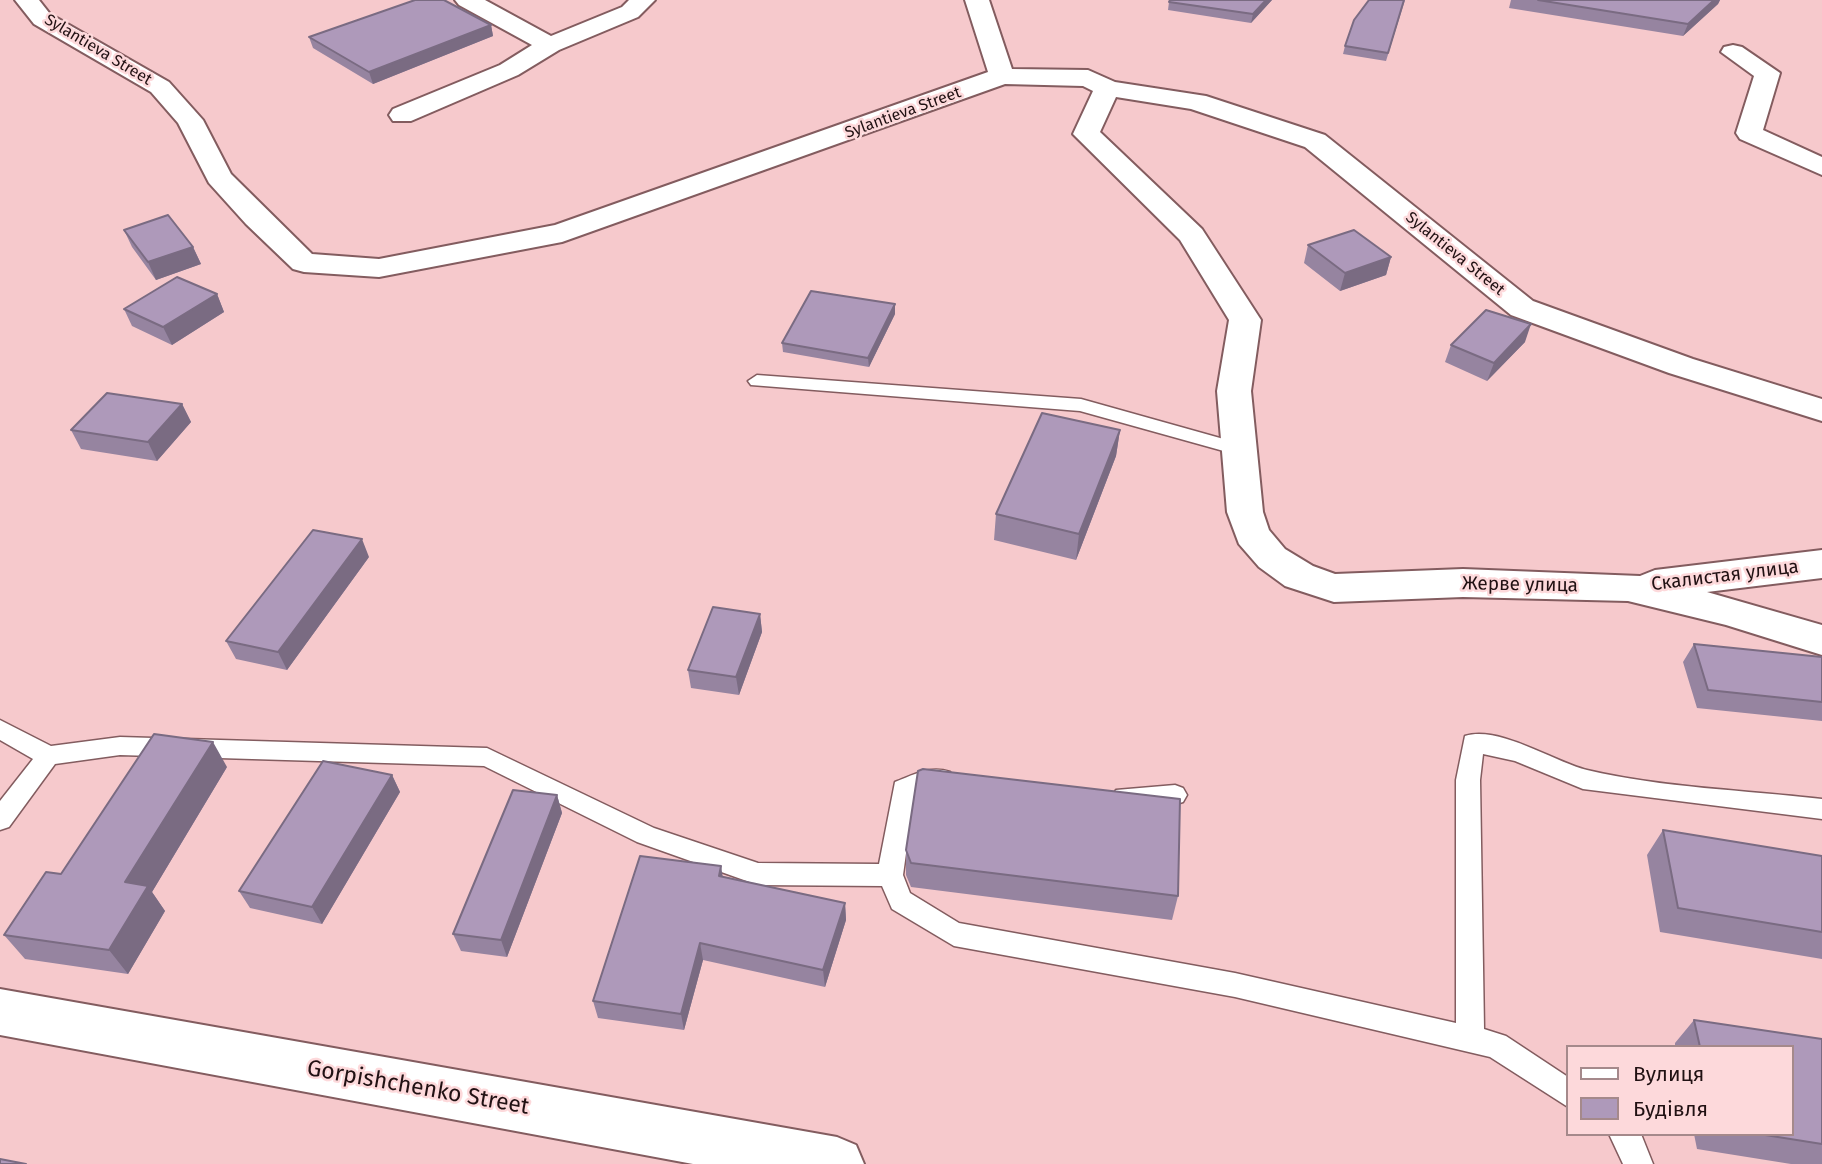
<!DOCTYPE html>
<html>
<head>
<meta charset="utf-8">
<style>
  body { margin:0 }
  #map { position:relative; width:1822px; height:1164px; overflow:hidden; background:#f6c9cc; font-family:"Fira Sans",sans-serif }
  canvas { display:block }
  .legend { position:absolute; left:1566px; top:1045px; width:228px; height:91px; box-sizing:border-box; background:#fdd9db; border:2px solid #a5898b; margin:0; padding:9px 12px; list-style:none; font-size:21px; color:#211113 }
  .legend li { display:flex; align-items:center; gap:14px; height:35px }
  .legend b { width:35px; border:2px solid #a5898b }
</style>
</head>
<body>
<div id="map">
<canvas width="1822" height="1164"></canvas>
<ul class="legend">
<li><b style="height:9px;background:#fff"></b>Вулиця</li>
<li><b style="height:19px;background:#ae99ba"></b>Будівля</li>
</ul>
</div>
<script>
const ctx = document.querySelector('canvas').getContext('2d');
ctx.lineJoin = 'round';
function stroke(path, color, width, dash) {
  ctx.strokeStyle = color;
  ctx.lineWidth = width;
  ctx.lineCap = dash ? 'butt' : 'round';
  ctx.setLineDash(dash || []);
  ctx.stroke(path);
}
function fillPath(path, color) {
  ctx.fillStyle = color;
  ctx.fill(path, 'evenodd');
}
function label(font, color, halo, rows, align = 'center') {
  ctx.font = font + ' "Fira Sans",sans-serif';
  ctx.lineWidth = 5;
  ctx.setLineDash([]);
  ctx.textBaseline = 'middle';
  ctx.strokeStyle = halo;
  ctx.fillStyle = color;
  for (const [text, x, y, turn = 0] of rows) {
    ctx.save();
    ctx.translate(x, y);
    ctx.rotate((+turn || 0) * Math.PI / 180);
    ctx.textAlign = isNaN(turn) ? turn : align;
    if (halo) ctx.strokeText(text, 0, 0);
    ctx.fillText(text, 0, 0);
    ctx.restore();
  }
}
const service = new Path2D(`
  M757,375L1081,399L1245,445L1248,449L1238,455L1080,411L751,385L748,381Z
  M0,720L51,746L120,737L487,748L654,828L758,863L879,864L895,782C914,775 930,765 950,772L954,779L950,786L914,795L903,875L910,893L959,923L1235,973L1456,1023V780L1465,736C1499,725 1554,762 1587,770C1663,788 1745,790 1822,799V819L1583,789L1515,761L1483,754L1480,780L1484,1029L1506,1036L1568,1077V1107L1490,1057L1235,997L954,946L892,909L882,886L758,885L637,842L484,766L120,755L55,764L9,827L0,830V801L33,759L0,740Z
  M1175,785L1183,788L1187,795L1183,802C1165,808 1134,810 1116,804L1112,797L1116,790Z
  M1609,1134H1641L1653,1164H1623Z`);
const minor = new Path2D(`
  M15,0H39L50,14L169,82L203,120L231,174L312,254L379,259L555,225L988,72L965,0H989L1012,69L1088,70L1115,82L1206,96L1325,135L1533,301L1693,359L1822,399V421L1669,373L1511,315L1305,147L1191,109L1116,97L1100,132L1202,229L1261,320L1251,391L1263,512L1269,530L1285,549L1313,566L1335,574L1463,569L1640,576L1655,570L1822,550V578L1707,592L1822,625V655L1726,625L1628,601L1463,597L1334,602L1285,586L1259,567L1239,544L1227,512L1217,391L1229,320L1180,240L1073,134L1093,91L1083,86L1005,84L562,242L379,277L304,272L293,269L246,224L209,183L178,123L151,92L34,24Z
  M455,0H485L551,36L622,7L629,0H655L638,17L559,50L518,75L411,121H393L389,115L393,109L500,65L532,45L459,5Z
  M1733,45L1742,47L1780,73L1763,130L1822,157V175L1740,139L1736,133L1754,76L1721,52L1724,47Z`);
const secondary = new Path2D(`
  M0,989L837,1137L856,1145L864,1164H693L0,1035Z`);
const wall = new Path2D(`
  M1272,0L1251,23L1168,10L1169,2Z
  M1405,0L1386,61L1343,54L1345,46Z
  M1511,0H1720L1718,4L1683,36L1509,8Z
  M491,25L493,36L373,84L313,48L309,37Z
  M124,230L193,247L201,264L156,280L132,247Z
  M1308,245L1391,257L1386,275L1340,291L1304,263Z
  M217,294L224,312L172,345L132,326L124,309Z
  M895,314L869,367L783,352L782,343Z
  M1525,342L1487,381L1445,362L1451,345Z
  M182,404L191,422L157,461L81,449L71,430Z
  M1120,430L1116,456L1076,560L994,540L996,514Z
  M369,557L287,670L236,659L226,641Z
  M760,614L762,632L739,695L691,688L688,670Z
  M1694,644L1822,657V721L1697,708L1683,662Z
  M227,767L152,892L165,911L128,974L25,959L4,935L61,874Z
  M392,775L400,792L322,924L250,908L239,891Z
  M557,795L562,813L507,957L461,951L453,934Z
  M1663,830L1822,856V959L1660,932L1647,855Z
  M906,850L1178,896L1172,920L911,887L906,875Z
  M723,877L845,903L846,920L825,987L703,960L684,1030L598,1018L593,1001Z
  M1694,1020L1822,1039V1164H1791L1697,1149L1694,1134H1792V1047H1675V1043Z`);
const shadedWall = new Path2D(`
  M1266,0H1272L1251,23L1253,14Z
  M1714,0H1720L1718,4L1683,36L1688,24Z
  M491,25L493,36L373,84L369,72Z
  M193,247L201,264L156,280L148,262Z
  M1391,257L1386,275L1340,291L1345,273Z
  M217,294L224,312L172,345L163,327Z
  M895,304V314L869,367L868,358Z
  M1531,324L1525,342L1487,381L1494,363Z
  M182,404L191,422L157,461L148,442Z
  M1120,430L1116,456L1076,560L1079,534Z
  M362,539L369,557L287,670L278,652Z
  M760,614L762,632L739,695L736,677Z
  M213,742L227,767L152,892L165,911L128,974L109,950L125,882Z
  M392,775L400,792L322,924L312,907Z
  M557,795L562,813L507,957L501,940Z
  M721,866L724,884L719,876Z
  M845,903L846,920L825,987L823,970Z
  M700,943L703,960L684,1030L681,1014Z`);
const building = new Path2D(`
  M415,0H444L491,25L369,72L309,37Z
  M1170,0H1266L1253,14L1169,2Z
  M1369,0H1404L1388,53L1345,46L1354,20Z
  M1538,0H1714L1688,24Z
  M168,215L193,247L148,262L124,230Z
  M1354,230L1391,257L1345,273L1308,245Z
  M177,277L217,294L163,327L124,309Z
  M811,291L895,304L868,358L782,343Z
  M1486,310L1531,324L1494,363L1451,345Z
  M107,393L182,404L148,442L71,430Z
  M1042,413L1120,430L1079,534L996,514Z
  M313,530L362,539L278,652L226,641Z
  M713,607L760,614L736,677L688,670Z
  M1694,644L1822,657V702L1708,690Z
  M154,734L213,742L125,882L148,886L109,950L4,935L46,872L61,874Z
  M323,761L392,775L312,907L239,891Z
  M923,769L1180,799L1178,896L911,863L906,850L918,771Z
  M513,790L557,795L501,940L453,934Z
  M1663,830L1822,856V932L1678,908Z
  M640,856L721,866L719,876L845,903L823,970L700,943L681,1014L593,1001Z
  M1694,1020L1822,1039V1144L1759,1134H1792V1047H1700Z
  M0,1159L26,1164H0Z`);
const farStreetnames = [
  ["Sylantieva Street",98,50,31],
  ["Sylantieva Street",903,113,-20],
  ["Sylantieva Street",1455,254,39]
];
const streetNames = [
  ["Скалистая улица",1725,576,-7],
  ["Жерве улица",1520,585,1]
];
const nearStreetnames = [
  ["Gorpishchenko Street",418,1088,10]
];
stroke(service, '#835c5f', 3);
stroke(minor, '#835c5f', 4);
stroke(secondary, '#835c5f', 4);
fillPath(service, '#fff');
fillPath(minor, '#fff');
fillPath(secondary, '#fff');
fillPath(wall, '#9684a0');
fillPath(shadedWall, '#7a6b82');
fillPath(building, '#ae99ba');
stroke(building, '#7a6b82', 2);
label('16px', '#211113', '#fdd9db', farStreetnames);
label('19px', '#211113', '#fdd9db', streetNames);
label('23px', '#211113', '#fdd9db', nearStreetnames);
</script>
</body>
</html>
